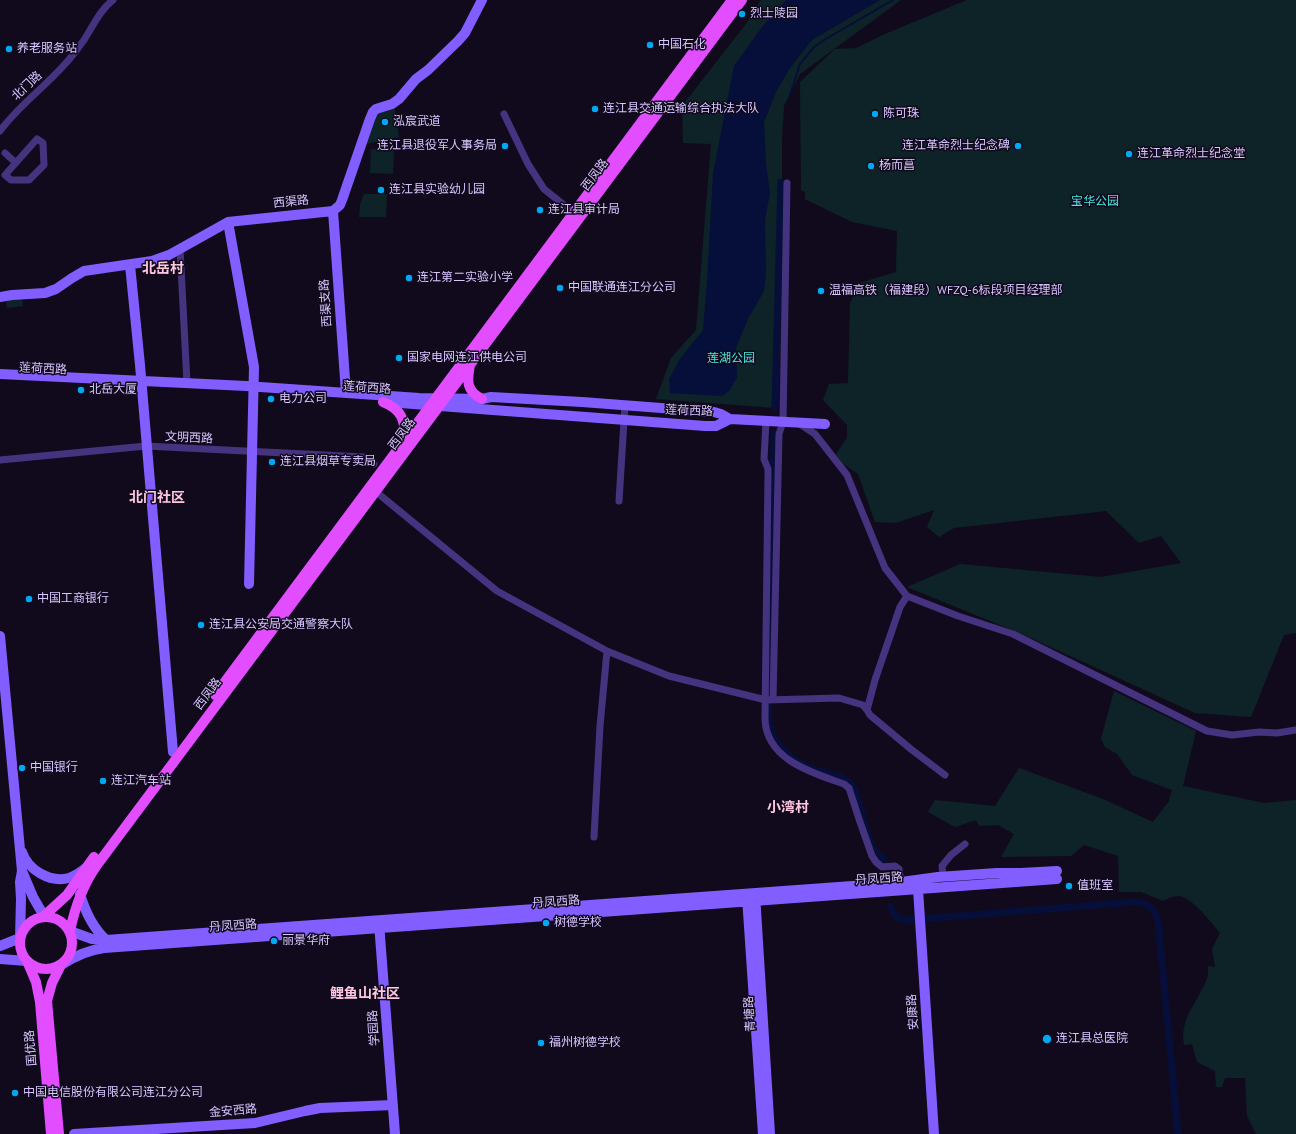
<!DOCTYPE html>
<html>
<head>
<meta charset="utf-8">
<style>
  body { margin:0 }
  canvas { display:block; background:#110a1d }
</style>
</head>
<body>
<canvas width="1296" height="1134"></canvas>
<script>
const ctx = document.querySelector('canvas').getContext('2d');
ctx.lineJoin = 'round';
function fillPath(path, color) {
  ctx.fillStyle = color;
  ctx.fill(path, 'evenodd');
}
function stroke(path, color, width, dash) {
  ctx.strokeStyle = color;
  ctx.lineWidth = width;
  ctx.lineCap = dash ? 'butt' : 'round';
  ctx.setLineDash(dash || []);
  ctx.stroke(path);
}
function label(font, color, halo, rows, align = 'center') {
  ctx.font = font + ' "PT Sans","Noto Sans SC",sans-serif';
  ctx.lineWidth = 3;
  ctx.setLineDash([]);
  ctx.textBaseline = 'middle';
  ctx.strokeStyle = halo;
  ctx.fillStyle = color;
  for (const [text, x, y, turn = 0] of rows) {
    ctx.save();
    ctx.translate(x, y);
    ctx.rotate((+turn || 0) * Math.PI / 180);
    ctx.textAlign = isNaN(turn) ? turn : align;
    if (halo) ctx.strokeText(text, 0, 0);
    ctx.fillText(text, 0, 0);
    ctx.restore();
  }
}
const green = new Path2D(`
  M761,0H901L800,74L784,106L782,139V206L775,408L656,399L671,358L696,330L711,144L683,143L682,106L746,24Z
  M967,0H1296V633L1284,635L1251,717L1195,713L1022,634L907,587L960,564L1101,577L1181,563L1161,536L1139,543L1106,511L954,528L939,537L927,527L934,510L896,523L875,522L858,474L842,463L836,454L847,438V425L823,400L829,384L848,383L850,303L859,283L896,272L897,231L852,222L805,199V192L801,190L800,82L835,49L856,48L885,34Z
  M394,105L399,137L366,144L373,116Z
  M371,149L394,150L393,174L370,173Z
  M364,194H387L386,217H359L360,205Z
  M22,297L23,306L7,308L6,300Z
  M1114,691L1196,731L1183,786L1264,803L1296,800V1134H1256L1247,1116L1245,1078H1225L1222,1087H1216L1215,1071L1197,1062L1192,1044L1184,1045L1183,1036L1184,1027L1188,1015L1205,984L1208,976V966L1215,967L1212,949L1220,933C1212,923 1191,896 1178,896C1172,896 1168,899 1163,901L1141,892H1119L1118,856L1084,845L1071,856L1001,857L1014,834L998,825L979,826L976,820L955,827L928,812L935,800L995,806L1019,768L1103,799L1153,822L1169,801L1172,790L1132,775L1117,754L1105,747L1101,739Z`);
const water = new Path2D(`
  M786,0H880L812,40L790,68L777,90L764,122L766,164L770,193L765,220L766,273L764,291L748,319L736,348L737,377L730,390L722,396L670,393L669,379L680,359L703,330L707,282L713,173L734,66L762,27Z`);
const stream = new Path2D(`
  M790,95L800,64L814,47L824,40L893,0`);
const canal = new Path2D(`
  M775,407L781,182
  M774,433L769,688C769,701 767,718 771,731C777,747 794,762 810,768C824,774 849,774 855,791L872,848L884,860
  M891,907C893,916 898,920 908,920L1135,902C1148,903 1154,908 1158,920L1178,1134`);
const street = new Path2D(`
  M504,114L528,164L544,189L574,213
  M0,131C19,105 44,88 65,64C72,57 78,48 84,40C93,26 100,10 113,0
  M37,139L43,143L44,165L29,180H11L5,175Z
  M5,153L16,163
  M180,248L187,383
  M766,421L764,459L768,469V475L765,719C766,760 813,773 844,784L849,788L859,819L872,856L876,862L882,867L895,866L899,869L901,882
  M800,424L815,434L847,475L885,568L907,596L958,616L1013,634L1207,731L1232,735L1259,732L1277,733L1296,730
  M0,460L146,446L364,457L374,464
  M375,491L497,591L607,651L669,676L766,700L839,698L863,705L867,710
  M619,501L625,405
  M907,596L900,607L875,680L867,710L870,715L912,750L945,775
  M773,700L779,434L783,422L787,183
  M594,837L600,726L607,651
  M943,877L942,866L951,855L965,844`);
const secondary = new Path2D(`
  M333,211L346,393
  M228,222L254,367L249,584
  M130,265L140,365L173,752
  M0,297L12,295L45,293L56,289L72,278L84,271L152,261L169,255L228,222L333,211L340,205L342,200L370,119L373,112L376,109L392,104L399,99L416,79L428,70L458,41L465,33L482,0
  M0,374L246,386L419,398L482,399L491,397L582,402L714,412L721,414L730,419L825,424
  M387,402L705,426H716L730,419
  M0,636L22,871L20,882L21,899L20,938L0,946
  M22,852C28,870 50,883 69,878C75,876 81,872 86,868
  M22,871L33,897L44,916
  M918,889L934,1134
  M80,894C85,911 92,927 106,940
  M755,894L770,1134
  M747,897L763,1134
  M379,923L395,1134
  M70,931L92,939L106,940L894,883L938,877L997,873H1021L1057,871
  M0,959L27,961
  M61,965C75,956 88,950 104,948L1057,879
  M74,1134L255,1123L305,1111L320,1108L393,1105`);
const primary = new Path2D(`
  M470,365C467,381 466,391 482,399
  M383,402C401,409 406,420 404,439
  M215,695L732,0
  M44,916L67,895L94,857
  M20 943a26 26 0 1 1 52 0a26 26 0 1 1-52 0Z
  M70,931C75,907 82,886 97,865L742,0
  M27,961L36,982L40,1002L51,1134
  M59,1134L47,1001L52,983L61,965`);
const markers = [
  [742,14,4,"#00a8f1"],
  [650,45,4,"#00a8f1"],
  [9,49,4,"#00a8f1"],
  [595,109,4,"#00a8f1"],
  [875,114,4,"#00a8f1"],
  [385,122,4,"#00a8f1"],
  [505,146,4,"#00a8f1"],
  [1018,146,4,"#00a8f1"],
  [1129,154,4,"#00a8f1"],
  [871,166,4,"#00a8f1"],
  [381,190,4,"#00a8f1"],
  [540,210,4,"#00a8f1"],
  [409,278,4,"#00a8f1"],
  [560,288,4,"#00a8f1"],
  [821,291,4,"#00a8f1"],
  [399,358,4,"#00a8f1"],
  [81,390,4,"#00a8f1"],
  [271,399,4,"#00a8f1"],
  [272,462,4,"#00a8f1"],
  [29,599,4,"#00a8f1"],
  [201,625,4,"#00a8f1"],
  [22,768,4,"#00a8f1"],
  [103,781,4,"#00a8f1"],
  [1069,886,4,"#00a8f1"],
  [546,923,4,"#00a8f1"],
  [274,941,4,"#00a8f1"],
  [1047,1039,5,"#00a8f1"],
  [541,1043,4,"#00a8f1"],
  [15,1093,4,"#00a8f1"]
];
const poiNames = [
  ["烈士陵园",750,14],
  ["中国石化",658,45],
  ["养老服务站",17,49],
  ["连江县交通运输综合执法大队",603,109],
  ["陈可珠",883,114],
  ["泓宸武道",393,122],
  ["连江县退役军人事务局",497,146,"right"],
  ["连江革命烈士纪念碑",1010,146,"right"],
  ["连江革命烈士纪念堂",1137,154],
  ["杨而菖",879,166],
  ["连江县实验幼儿园",389,190],
  ["连江县审计局",548,210],
  ["连江第二实验小学",417,278],
  ["中国联通连江分公司",568,288],
  ["温福高铁（福建段）WFZQ-6标段项目经理部",829,291],
  ["国家电网连江供电公司",407,358],
  ["北岳大厦",89,390],
  ["电力公司",279,399],
  ["连江县烟草专卖局",280,462],
  ["中国工商银行",37,599],
  ["连江县公安局交通警察大队",209,625],
  ["中国银行",30,768],
  ["连江汽车站",111,781],
  ["值班室",1077,886],
  ["树德学校",554,923],
  ["丽景华府",282,941],
  ["连江县总医院",1056,1039],
  ["福州树德学校",549,1043],
  ["中国电信股份有限公司连江分公司",23,1093]
];
const streetNames = [
  ["北门路",27,86,-43],
  ["西凤路",595,175,-53],
  ["西渠路",291,202,-6],
  ["西渠支路",326,303,-94],
  ["莲荷西路",43,369,3],
  ["莲荷西路",367,388,4],
  ["莲荷西路",689,411,2],
  ["西凤路",402,434,-53],
  ["文明西路",189,438,3],
  ["西凤路",208,694,-53],
  ["丹凤西路",879,879,-4],
  ["丹凤西路",556,902,-4],
  ["丹凤西路",233,926,-4],
  ["安康路",913,1012,-94],
  ["青塘路",750,1014,-94],
  ["学园路",374,1028,-94],
  ["国优路",31,1048,-95],
  ["金安西路",233,1111,-5]
];
const parkNames = [
  ["宝华公园",1095,202],
  ["莲湖公园",731,359]
];
const quarterNames = [
  ["北岳村",163,269],
  ["北门社区",157,498],
  ["小湾村",788,808],
  ["鲤鱼山社区",365,994]
];
fillPath(green, '#0d2327');
fillPath(water, '#060e3a');
stroke(stream, '#060e3a', 2);
stroke(canal, '#060e3a', 7);
stroke(street, '#45337f', 7);
stroke(secondary, '#825dff', 10);
stroke(primary, '#e14dff', 10);
for (const [x, y, r, color] of markers) {
  const dot = new Path2D();
  dot.arc(x, y, r, 0, 2 * Math.PI);
  ctx.fillStyle = color;
  ctx.fill(dot);
  stroke(dot, '#110a1d', 1.5);
}
label('12px', '#d8c6ff', '#110a1d', poiNames, 'left');
label('12px', '#d8c6ff', '#110a1d', streetNames);
label('12px', '#4de4dd', '#110a1d', parkNames);
label('bold 14px', '#ffc8e0', '#110a1d', quarterNames);
</script>
</body>
</html>
